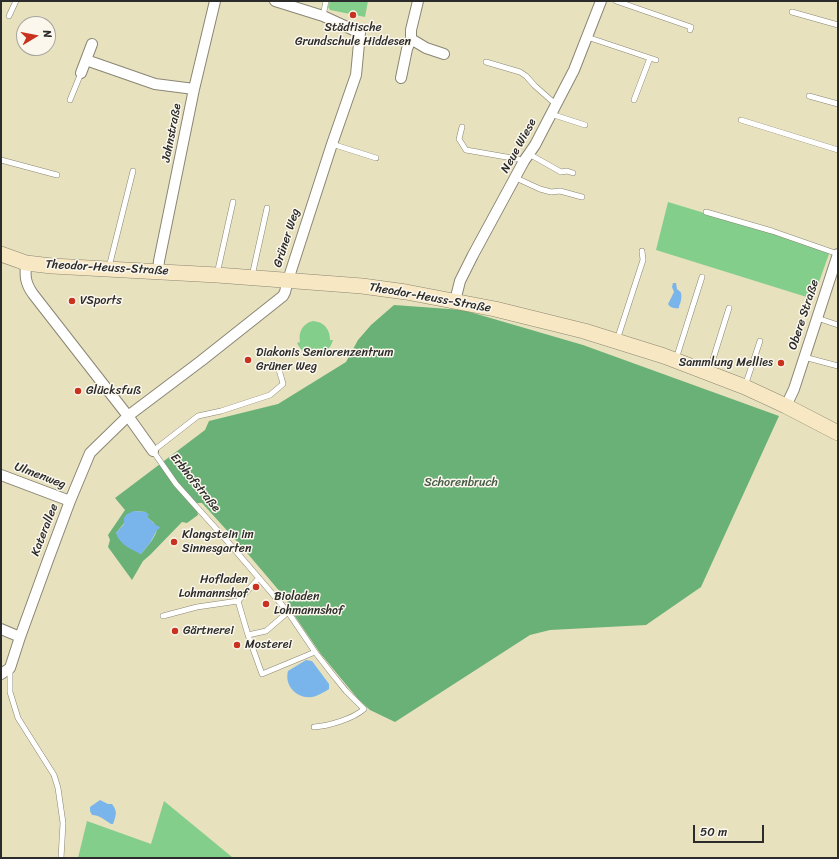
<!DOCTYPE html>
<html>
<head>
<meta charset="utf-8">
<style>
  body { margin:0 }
  #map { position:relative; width:839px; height:859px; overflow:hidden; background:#e8e1be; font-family:Sriracha,sans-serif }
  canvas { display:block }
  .frame { position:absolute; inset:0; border:2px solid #2b2b2b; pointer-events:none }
  .north { position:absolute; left:16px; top:16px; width:40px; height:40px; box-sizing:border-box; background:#fbf7ec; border:1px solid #a8a59f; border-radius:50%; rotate:80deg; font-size:11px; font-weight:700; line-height:16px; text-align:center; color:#2b2b2b }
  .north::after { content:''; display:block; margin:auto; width:14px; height:18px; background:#c8321e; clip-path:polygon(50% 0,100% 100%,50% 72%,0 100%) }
  .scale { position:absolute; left:693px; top:825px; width:71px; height:18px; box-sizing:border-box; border:2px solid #2b2b2b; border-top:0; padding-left:5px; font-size:12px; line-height:14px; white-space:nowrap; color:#2b2b2b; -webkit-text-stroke:3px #fbf7ec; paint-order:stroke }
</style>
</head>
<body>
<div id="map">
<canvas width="839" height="859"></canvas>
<div class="frame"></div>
<div class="north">N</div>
<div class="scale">50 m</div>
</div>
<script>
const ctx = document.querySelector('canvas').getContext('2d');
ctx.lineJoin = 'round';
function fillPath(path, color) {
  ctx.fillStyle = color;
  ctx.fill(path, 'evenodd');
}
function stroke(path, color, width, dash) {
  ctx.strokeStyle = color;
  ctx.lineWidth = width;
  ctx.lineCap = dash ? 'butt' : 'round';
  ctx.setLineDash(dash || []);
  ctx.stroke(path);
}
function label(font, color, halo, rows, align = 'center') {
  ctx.font = font + ' Sriracha,sans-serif';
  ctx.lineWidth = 3;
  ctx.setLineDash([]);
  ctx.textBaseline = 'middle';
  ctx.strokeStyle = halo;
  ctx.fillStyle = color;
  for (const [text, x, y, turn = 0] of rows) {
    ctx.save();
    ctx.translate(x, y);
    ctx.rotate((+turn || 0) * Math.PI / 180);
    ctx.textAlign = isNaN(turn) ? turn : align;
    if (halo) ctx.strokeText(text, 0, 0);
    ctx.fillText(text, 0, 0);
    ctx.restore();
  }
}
const green = new Path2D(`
  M330,1H368L365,17L330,10L328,7Z
  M668,202L830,251L813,299L656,250Z
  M313,321C324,322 330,329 330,340H333C330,352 317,360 305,353C302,351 299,347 297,343L300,342C298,332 303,323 313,321Z
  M164,801L232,857V858H78L87,821L151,844Z`);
const forest = new Path2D(`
  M394,305L463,310L583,345L779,416L701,587L646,625L550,630L530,635L395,722L370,710L358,699L320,653L288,606L287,600L242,547L202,503H196L198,515L187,523L182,522L150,555L143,561L132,580L108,547L110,540L108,535L125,510L115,498L205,430L209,421L278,404L346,362L358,340L371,325ZM134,511L146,512V516C149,519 154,522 156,526C160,533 146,548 141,554L116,533Z`);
const water = new Path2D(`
  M673,283H676L677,289C678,290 681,292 681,293C682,296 681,303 679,306V308C676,309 670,308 668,304L674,292L672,287Z
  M134,511L146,512L149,515L147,517L157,526H159L160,528L157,530L150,543L141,554C132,550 119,544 116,533L124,524V518L127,514Z
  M306,660L312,661L329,684V689C324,692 318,696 312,697C297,699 284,686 288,671Z
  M100,800L108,804H112C118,812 116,815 113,824H111C105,820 99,815 92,815L90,811V807Z`);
const service = new Path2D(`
  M616,1L691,27L690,30
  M792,12L838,25
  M9,16L16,1
  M323,16L326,1
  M587,37L656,60
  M486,62L520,72L526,76L535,86L552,101L557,103
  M809,96L838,104
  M70,100L81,73
  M634,100L650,58
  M551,114L585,125
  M741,120L838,150
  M462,127L459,139L466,150L518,159L524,161
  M332,144L376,158
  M529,154L561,172L567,171L573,173
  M1,160L57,175
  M516,178L540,189L551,192L560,191L582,197
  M706,212L772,231L838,254
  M109,267L133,171
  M217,274L233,202
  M252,276L267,208
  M817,318L838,325
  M617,340L643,260L642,251
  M804,357L838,366
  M676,359L702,277
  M279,370L282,380L283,384L270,395L221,411L198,416L153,451L176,484L228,542L288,612L315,652L333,675L346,691L364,709C353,719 328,726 314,727
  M709,372L729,308
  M745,386L760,341
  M238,601L248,635L266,631L288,612
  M163,616L197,607L238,601L259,578
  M248,635L262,674L303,657L315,652
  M10,668V692L18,718L54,775L58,788L63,823L61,858`);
const minor = new Path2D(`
  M411,39L426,48L444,54
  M86,60L155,84L194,89
  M81,73L92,44
  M401,78L407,49L411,39V30L418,1
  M26,263C25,276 25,283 33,294L128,416L153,451
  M158,271L159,261L194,89L215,1
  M455,301L460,281L473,255L524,161L535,145L574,70L601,1
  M786,406L794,389L838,254
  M1,475L70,501
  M1,629L20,637
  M1,674L10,668L20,637L48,560L70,501L90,453L128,416L201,361L283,296L285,292L288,280L332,144L356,75L360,33L323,16L275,1`);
const secondary = new Path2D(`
  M1,254L26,263L52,266L217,275L362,286L406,292L495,309L584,331L664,356L745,387L786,406L838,433`);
const markers = [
  [353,15,4,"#c8321e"],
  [72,301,4,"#c8321e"],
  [248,360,4,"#c8321e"],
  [781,363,4,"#c8321e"],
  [78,391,4,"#c8321e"],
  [174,542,4,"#c8321e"],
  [256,587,4,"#c8321e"],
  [266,604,4,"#c8321e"],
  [175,631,4,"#c8321e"],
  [237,645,4,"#c8321e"]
];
const poiNames = [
  ["Städtische",353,28,"center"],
  ["Grundschule Hiddesen",353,42,"center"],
  ["VSports",80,301],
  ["Diakonis Seniorenzentrum",256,353],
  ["Grüner Weg",256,367],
  ["Sammlung Mellies",773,363,"right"],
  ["Glücksfuß",86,391],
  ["Klangstein im",182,535],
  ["Sinnesgarten",182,549],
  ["Hofladen",248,580,"right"],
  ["Lohmannshof",248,594,"right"],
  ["Bioladen",274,597],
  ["Lohmannshof",274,611],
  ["Gärtnerei",183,631],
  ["Mosterei",245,645]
];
const streetNames = [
  ["Jahnstraße",172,133,-79],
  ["Neue Wiese",519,146,-61],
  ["Grüner Weg",287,238,-72],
  ["Theodor-Heuss-Straße",107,268,3],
  ["Theodor-Heuss-Straße",430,298,10],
  ["Obere Straße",804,315,-72],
  ["Ulmenweg",40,476,21],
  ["Erbhofstraße",195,483,51],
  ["Katerallee",45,530,-69]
];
const parkNames = [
  ["Schorenbruch",461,483]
];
fillPath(green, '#83ce8b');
fillPath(forest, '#6ab177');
fillPath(water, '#79b5eb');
stroke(service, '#8a8674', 6);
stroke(minor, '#8a8674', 12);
stroke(secondary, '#8a8674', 16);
stroke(service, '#fff', 5);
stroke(minor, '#fff', 10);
stroke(secondary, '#f7e8c3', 15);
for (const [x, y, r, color] of markers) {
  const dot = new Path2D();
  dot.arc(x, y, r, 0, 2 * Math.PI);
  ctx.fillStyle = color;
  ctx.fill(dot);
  stroke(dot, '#fbf7ec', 1.5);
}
label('12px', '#2b2b2b', '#fbf7ec', poiNames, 'left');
label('12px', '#2b2b2b', '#fbf7ec', streetNames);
label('12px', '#455c48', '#fbf7ec', parkNames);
</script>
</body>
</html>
